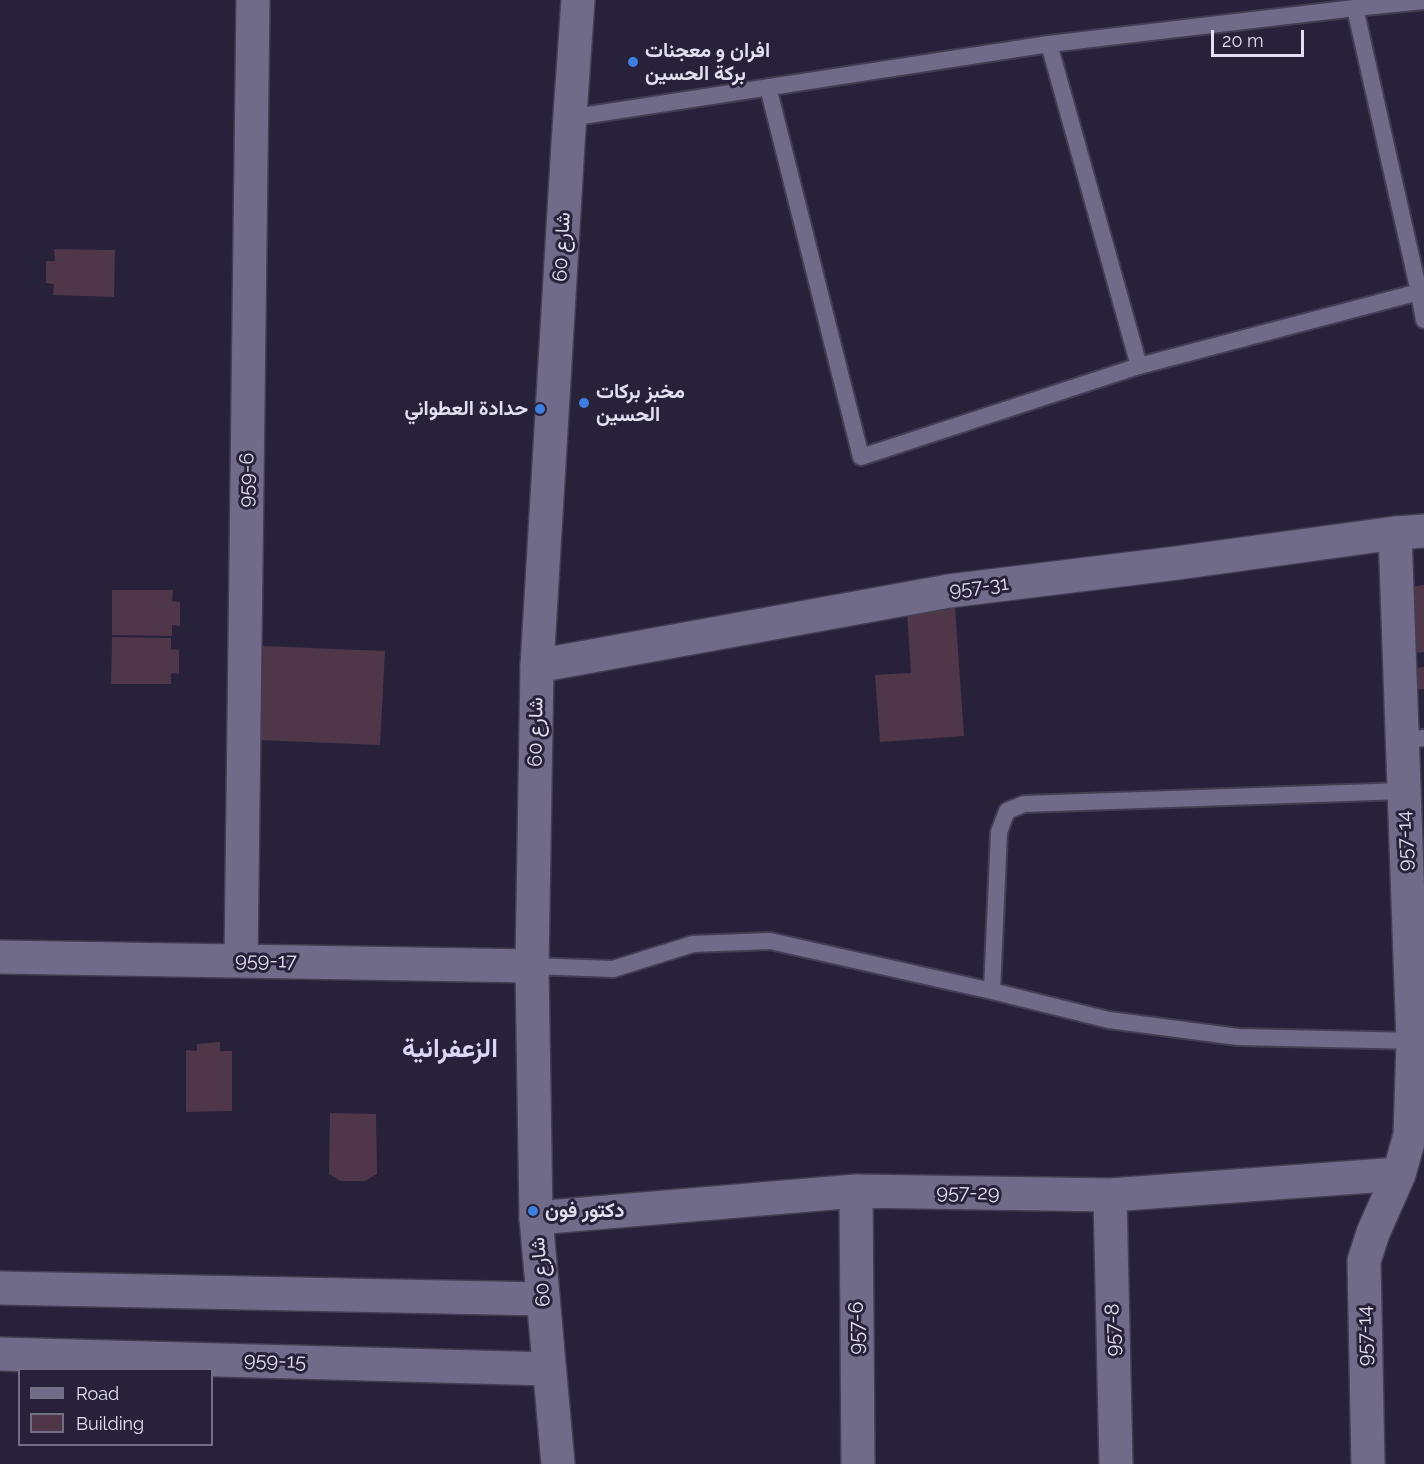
<!DOCTYPE html>
<html>
<head>
<meta charset="utf-8">
<style>
  body { margin:0 }
  #map { position:relative; width:1424px; height:1464px; overflow:hidden; background:#27223a; font-family:Raleway,sans-serif }
  canvas { display:block }
  .legend { position:absolute; left:18px; top:1368px; width:195px; height:78px; box-sizing:border-box; background:#27223a; border:2px solid #726e83; margin:0; padding:8px 10px; list-style:none; font-size:18px; color:#e2e0f0 }
  .legend li { display:flex; align-items:center; gap:12px; height:30px }
  .legend b { width:30px; border:2px solid #726e83 }
  .scale { position:absolute; left:1211px; top:30px; width:93px; height:27px; box-sizing:border-box; border:3px solid #e2e0f0; border-top:0; padding-left:8px; font-size:18px; line-height:21px; white-space:nowrap; color:#e2e0f0; -webkit-text-stroke:4px #27223a; paint-order:stroke }
</style>
</head>
<body>
<div id="map">
<canvas width="1424" height="1464"></canvas>
<ul class="legend">
<li><b style="height:8px;background:#706b88"></b>Road</li>
<li><b style="height:16px;background:#4f3648"></b>Building</li>
</ul>
<div class="scale">20 m</div>
</div>
<script>
const ctx = document.querySelector('canvas').getContext('2d');
ctx.lineJoin = 'round';
function fillPath(path, color) {
  ctx.fillStyle = color;
  ctx.fill(path, 'evenodd');
}
function stroke(path, color, width, dash) {
  ctx.strokeStyle = color;
  ctx.lineWidth = width;
  ctx.lineCap = dash ? 'butt' : 'round';
  ctx.setLineDash(dash || []);
  ctx.stroke(path);
}
function label(font, color, halo, rows, align = 'center') {
  ctx.font = font + ' Raleway,Vazirmatn,sans-serif';
  ctx.lineWidth = 6;
  ctx.setLineDash([]);
  ctx.textBaseline = 'middle';
  ctx.strokeStyle = halo;
  ctx.fillStyle = color;
  for (const [text, x, y, turn = 0] of rows) {
    ctx.save();
    ctx.translate(x, y);
    ctx.rotate((+turn || 0) * Math.PI / 180);
    ctx.textAlign = isNaN(turn) ? turn : align;
    if (halo) ctx.strokeText(text, 0, 0);
    ctx.fillText(text, 0, 0);
    ctx.restore();
  }
}
const building = new Path2D(`
  M54,249L115,250L114,297L53,295L54,284L46,283V261H55Z
  M1424,585V652L1413,653L1408,618L1416,616L1411,587Z
  M112,590H173L172,601L180,602V626L172,625V636L112,635Z
  M955,607L964,736L880,742L875,675L911,673L907,611Z
  M112,637L171,638V649L179,650V674L171,673V684H111Z
  M263,646L385,651L380,745L259,740Z
  M1424,667V689L1415,690L1411,669Z
  M220,1042V1051H232V1111L186,1112V1050L197,1051V1044Z
  M330,1113L376,1114L377,1174L365,1181H341L329,1174Z`);
const lane = new Path2D(`
  M1355,8L1419,292L1424,320
  M1049,44L1139,366
  M768,87L861,457L1139,366L1419,292
  M569,118L1049,44L1355,8L1424,1
  M1402,741L1424,738
  M532,966L613,969L693,944L770,941L992,991L1109,1020L1238,1037L1417,1041
  M992,991L999,832L1007,811L1024,804L1404,791`);
const street = new Path2D(`
  M537,666L949,591L1177,563L1395,533L1424,531
  M0,957L532,966
  M241,961L253,0
  M856,1191L858,1464
  M1110,1195L1116,1464
  M536,1218L856,1191L1110,1195L1399,1174
  M0,1288L543,1299
  M0,1354L549,1369
  M1368,1464L1364,1261L1373,1233L1399,1174L1410,1135L1413,1042L1395,533`);
const secondary = new Path2D(`
  M558,1464L536,1218L532,966L537,666L568,144L578,0`);
const markers = [
  [633,62,6,"#3f7fe0"],
  [584,403,6,"#3f7fe0"],
  [540,409,6,"#3f7fe0"],
  [533,1211,6,"#3f7fe0"]
];
const poiNames = [
  ["افران و معجنات",645,51],
  ["بركة الحسين",645,74],
  ["مخبز بركات",596,392],
  ["الحسين",596,415],
  ["حدادة العطواني",528,409,"right"],
  ["دكتور فون",545,1211]
];
const streetNames = [
  ["شارع 60",562,247,-87],
  ["959-6",247,480,-89],
  ["957-31",979,587,-7],
  ["شارع 60",536,732,-89],
  ["957-14",1405,841,-92],
  ["959-17",266,961,1],
  ["957-29",968,1193,1],
  ["شارع 60",541,1272,-95],
  ["957-6",857,1328,-90],
  ["957-8",1113,1330,-91],
  ["957-14",1365,1336,-91],
  ["959-15",275,1361,2]
];
const districtNames = [
  ["الزعفرانية",450,1049]
];
fillPath(building, '#4f3648');
stroke(lane, '#433e53', 20);
stroke(street, '#433e53', 36);
stroke(secondary, '#433e53', 36);
stroke(lane, '#706b88', 16);
stroke(street, '#706b88', 33);
stroke(secondary, '#706b88', 33);
for (const [x, y, r, color] of markers) {
  const dot = new Path2D();
  dot.arc(x, y, r, 0, 2 * Math.PI);
  ctx.fillStyle = color;
  ctx.fill(dot);
  stroke(dot, '#27223a', 2);
}
label('bold 20px', '#e2e0f0', '#27223a', poiNames, 'left');
label('20px', '#e2e0f0', '#27223a', streetNames);
label('bold 26px', '#dbd5f6', '#27223a', districtNames);
</script>
</body>
</html>
